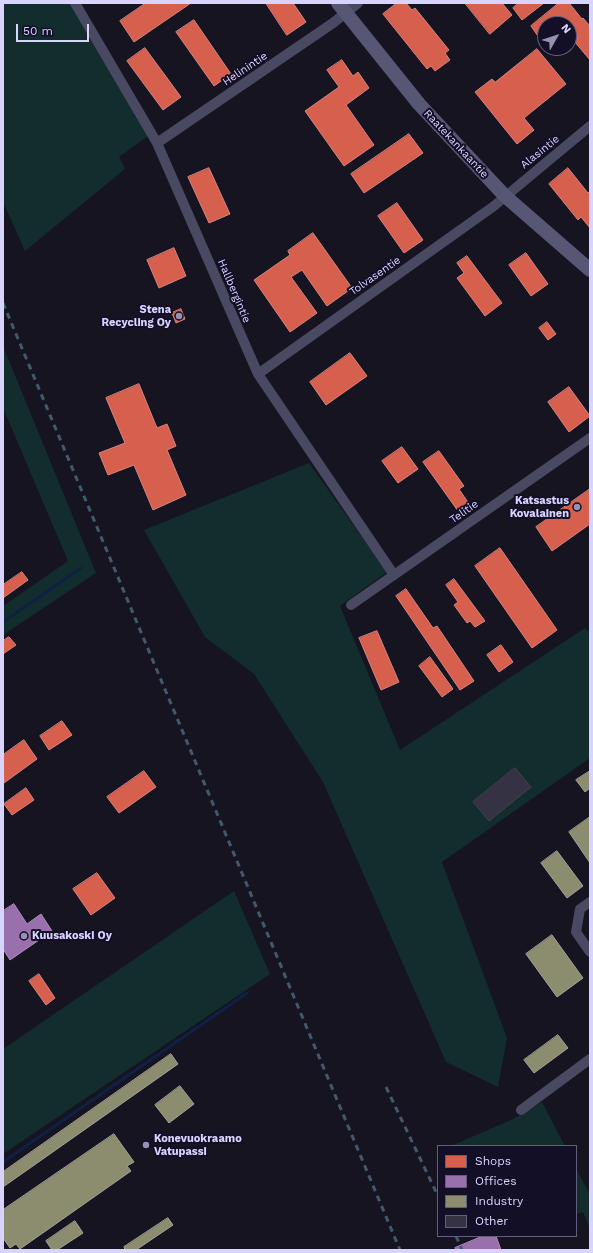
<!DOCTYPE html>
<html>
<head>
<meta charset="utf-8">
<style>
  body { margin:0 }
  #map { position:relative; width:593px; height:1253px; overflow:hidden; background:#161421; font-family:"Work Sans",sans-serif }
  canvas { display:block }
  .frame { position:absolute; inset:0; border:4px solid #d9d4ff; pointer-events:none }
  .legend { position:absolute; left:437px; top:1145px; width:140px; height:92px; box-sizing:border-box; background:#130f26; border:1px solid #625e7d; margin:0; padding:5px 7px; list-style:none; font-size:12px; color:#d9d4ff }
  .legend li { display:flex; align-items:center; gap:8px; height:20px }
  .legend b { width:20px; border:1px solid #625e7d }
  .north { position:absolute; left:537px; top:16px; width:40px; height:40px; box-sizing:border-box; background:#130f26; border:1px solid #625e7d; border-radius:50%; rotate:51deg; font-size:11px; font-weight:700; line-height:16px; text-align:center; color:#d9d4ff }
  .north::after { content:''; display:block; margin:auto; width:14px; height:18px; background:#9591b1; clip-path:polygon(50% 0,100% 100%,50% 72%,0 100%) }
  .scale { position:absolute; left:16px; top:24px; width:73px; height:18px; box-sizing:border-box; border:2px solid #d9d4ff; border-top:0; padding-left:5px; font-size:12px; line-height:14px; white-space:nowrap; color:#d9d4ff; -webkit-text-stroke:3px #130f26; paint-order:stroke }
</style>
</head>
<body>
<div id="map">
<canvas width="593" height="1253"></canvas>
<div class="frame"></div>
<ul class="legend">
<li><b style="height:11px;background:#d6604d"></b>Shops</li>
<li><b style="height:11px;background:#9970ab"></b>Offices</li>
<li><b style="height:11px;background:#8c8c6e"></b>Industry</li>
<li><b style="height:11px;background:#343243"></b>Other</li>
</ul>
<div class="north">N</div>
<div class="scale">50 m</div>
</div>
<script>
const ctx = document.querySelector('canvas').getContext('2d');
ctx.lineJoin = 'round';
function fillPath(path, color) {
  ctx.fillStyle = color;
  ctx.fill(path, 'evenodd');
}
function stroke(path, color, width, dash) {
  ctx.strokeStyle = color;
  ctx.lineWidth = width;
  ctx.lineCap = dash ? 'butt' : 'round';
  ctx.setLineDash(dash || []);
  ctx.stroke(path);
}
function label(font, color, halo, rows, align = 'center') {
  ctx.font = font + ' "Work Sans",sans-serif';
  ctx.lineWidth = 4;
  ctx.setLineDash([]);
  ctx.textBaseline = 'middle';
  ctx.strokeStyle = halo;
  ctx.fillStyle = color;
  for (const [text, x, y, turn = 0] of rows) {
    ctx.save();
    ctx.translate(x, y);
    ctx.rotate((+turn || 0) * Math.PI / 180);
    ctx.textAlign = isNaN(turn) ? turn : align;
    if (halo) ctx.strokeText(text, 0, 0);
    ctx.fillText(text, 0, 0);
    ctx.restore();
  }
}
const green = new Path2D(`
  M3,3H71L148,136L119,157L125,169L25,251L3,202Z
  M3,346L96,573L3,635V606L68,561L3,408Z
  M309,463L387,572L340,606L400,750L585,628L590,633V758L442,862L507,1038L498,1087L446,1062L323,782L254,674L205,637L144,530Z
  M234,891L270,974L3,1154V1049Z
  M542,1102L565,1146H451L513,1119Z
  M576,1168L590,1195V1229L583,1212L576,1214Z`);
const shops = new Path2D(`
  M146,3H191L134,42L120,21Z
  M266,3H293L306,22L287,35Z
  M397,3H406L412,10L415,8L449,50L445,53L450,60L435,71L431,66L427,69L383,14Z
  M465,3H502L512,15L490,34Z
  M519,3H544L522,20L513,8Z
  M559,3H569L582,19L583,18L590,26V60L574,41L578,38L569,27V24H567L563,20L558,24H545V35L540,39L531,26Z
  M194,20L231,74L214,86L176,32Z
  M145,48L181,97L163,110L127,61Z
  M537,49L566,84L524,118L534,130L517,144L475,92L492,79L495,82Z
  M342,60L353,76L358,72L369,88L346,105L374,145L344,166L305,111L339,87L327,70Z
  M409,134L423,153L364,193L351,174Z
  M209,168L230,214L209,223L188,177Z
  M568,168L588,193L590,191V228L581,217L578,220L549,184Z
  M397,203L423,240L404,253L378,216Z
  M313,233L352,288L327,306L302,270L291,277L317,313L290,332L254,280L290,255L288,251Z
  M174,248L186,276L159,288L147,260Z
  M526,253L548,284L531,296L509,265Z
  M467,256L502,303L485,316L457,278L464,273L457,263Z
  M181,309L185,319L176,323L172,313Z
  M547,322L556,334L548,340L539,328Z
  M350,353L367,376L326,405L310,382Z
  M139,384L157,428L167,424L176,446L167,450L186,495L153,510L134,465L108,475L99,453L125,443L106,398Z
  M569,387L590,416L569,432L548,402Z
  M402,447L418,469L398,483L382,461Z
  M439,451L464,486L459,489L469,504L458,511L423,462Z
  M590,489V524L552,551L536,527Z
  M500,548L557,630L532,648L475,566Z
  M22,572L28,580L3,598V585Z
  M454,579L485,621L475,627L470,621L467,623L454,605L458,602L446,585Z
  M406,589L433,628L437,626L474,681L460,690L396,596Z
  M377,631L399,682L381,690L359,638Z
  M9,637L16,645L3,654V641Z
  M501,645L513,662L499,672L487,655Z
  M430,657L453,689L442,697L419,666Z
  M62,721L72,735L49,750L40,736Z
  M24,740L37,759L4,783L3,755Z
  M144,771L156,787L119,813L107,797Z
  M26,788L34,800L12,815L4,804Z
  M97,873L115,898L91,915L73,889Z
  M39,974L55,998L46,1005L29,981Z`);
const offices = new Path2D(`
  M14,904L27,924L41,914L52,931L10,960L3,949V911Z
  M483,1236H496L501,1250H456L455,1248Z`);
const industry = new Path2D(`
  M590,771V788L585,792L576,780Z
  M590,817V863L569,832Z
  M557,851L583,886L567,898L541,863Z
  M552,935L583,978L557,997L526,954Z
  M558,1035L568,1048L534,1073L524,1060Z
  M171,1054L178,1064L3,1187V1172Z
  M180,1086L194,1104L169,1123L155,1105Z
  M114,1134L134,1162L127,1166L131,1171L20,1249L16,1244L10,1248L3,1238V1210Z
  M168,1218L173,1225L136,1250H125L124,1247Z
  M75,1221L83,1233L57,1250H52L46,1241Z`);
const stream = new Path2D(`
  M3,622L81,568
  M3,1162L247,993`);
const building = new Path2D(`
  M515,768L531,787L489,821L473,802Z`);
const street = new Path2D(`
  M75,3L157,143L258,374L394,575
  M157,143L333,23L358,3
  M258,374L494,206L590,126
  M351,605L590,438
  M590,902L580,909L576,932L590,952
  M521,1110L590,1059`);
const secondary = new Path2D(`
  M338,3L419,104L505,196L590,270`);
const rail = new Path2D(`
  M3,303L400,1250
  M386,1087L438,1196
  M456,1236L462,1250`);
const markers = [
  [179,316,4,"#9591b1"],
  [577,507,4,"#9591b1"],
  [24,936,4,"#9591b1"],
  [146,1145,4,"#9591b1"]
];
const streetNames = [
  ["Helinintie",245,69,-34],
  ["Raatekankaantie",456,144,47],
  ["Alasintie",540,152,-39],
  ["Tolvasentie",375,276,-35],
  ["Hallbergintie",234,291,67],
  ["Telitie",464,512,-35]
];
const poiNames = [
  ["Stena",171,310],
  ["Recycling Oy",171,323],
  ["Katsastus",569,501],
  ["Kovalainen",569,514],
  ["Kuusakoski Oy",32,936,"left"],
  ["Konevuokraamo",154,1139,"left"],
  ["Vatupassi",154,1152,"left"]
];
fillPath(green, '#132c2d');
fillPath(shops, '#d6604d');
stroke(shops, '#d78382', 1);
fillPath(offices, '#9970ab');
stroke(offices, '#ac8ec4', 1);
fillPath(industry, '#8c8c6e');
stroke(industry, '#a3a29a', 1);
stroke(stream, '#0d2144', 3);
fillPath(building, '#343243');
stroke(building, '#433f54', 1);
stroke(street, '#4a4962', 10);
stroke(secondary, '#575674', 14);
stroke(rail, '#43596b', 3, [6, 5]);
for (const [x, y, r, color] of markers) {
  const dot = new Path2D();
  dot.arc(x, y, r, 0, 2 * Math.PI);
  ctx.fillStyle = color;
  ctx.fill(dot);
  stroke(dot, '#130f26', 1.5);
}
label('11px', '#d9d4ff', '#130f26', streetNames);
label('bold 11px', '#d9d4ff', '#130f26', poiNames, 'right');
</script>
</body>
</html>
